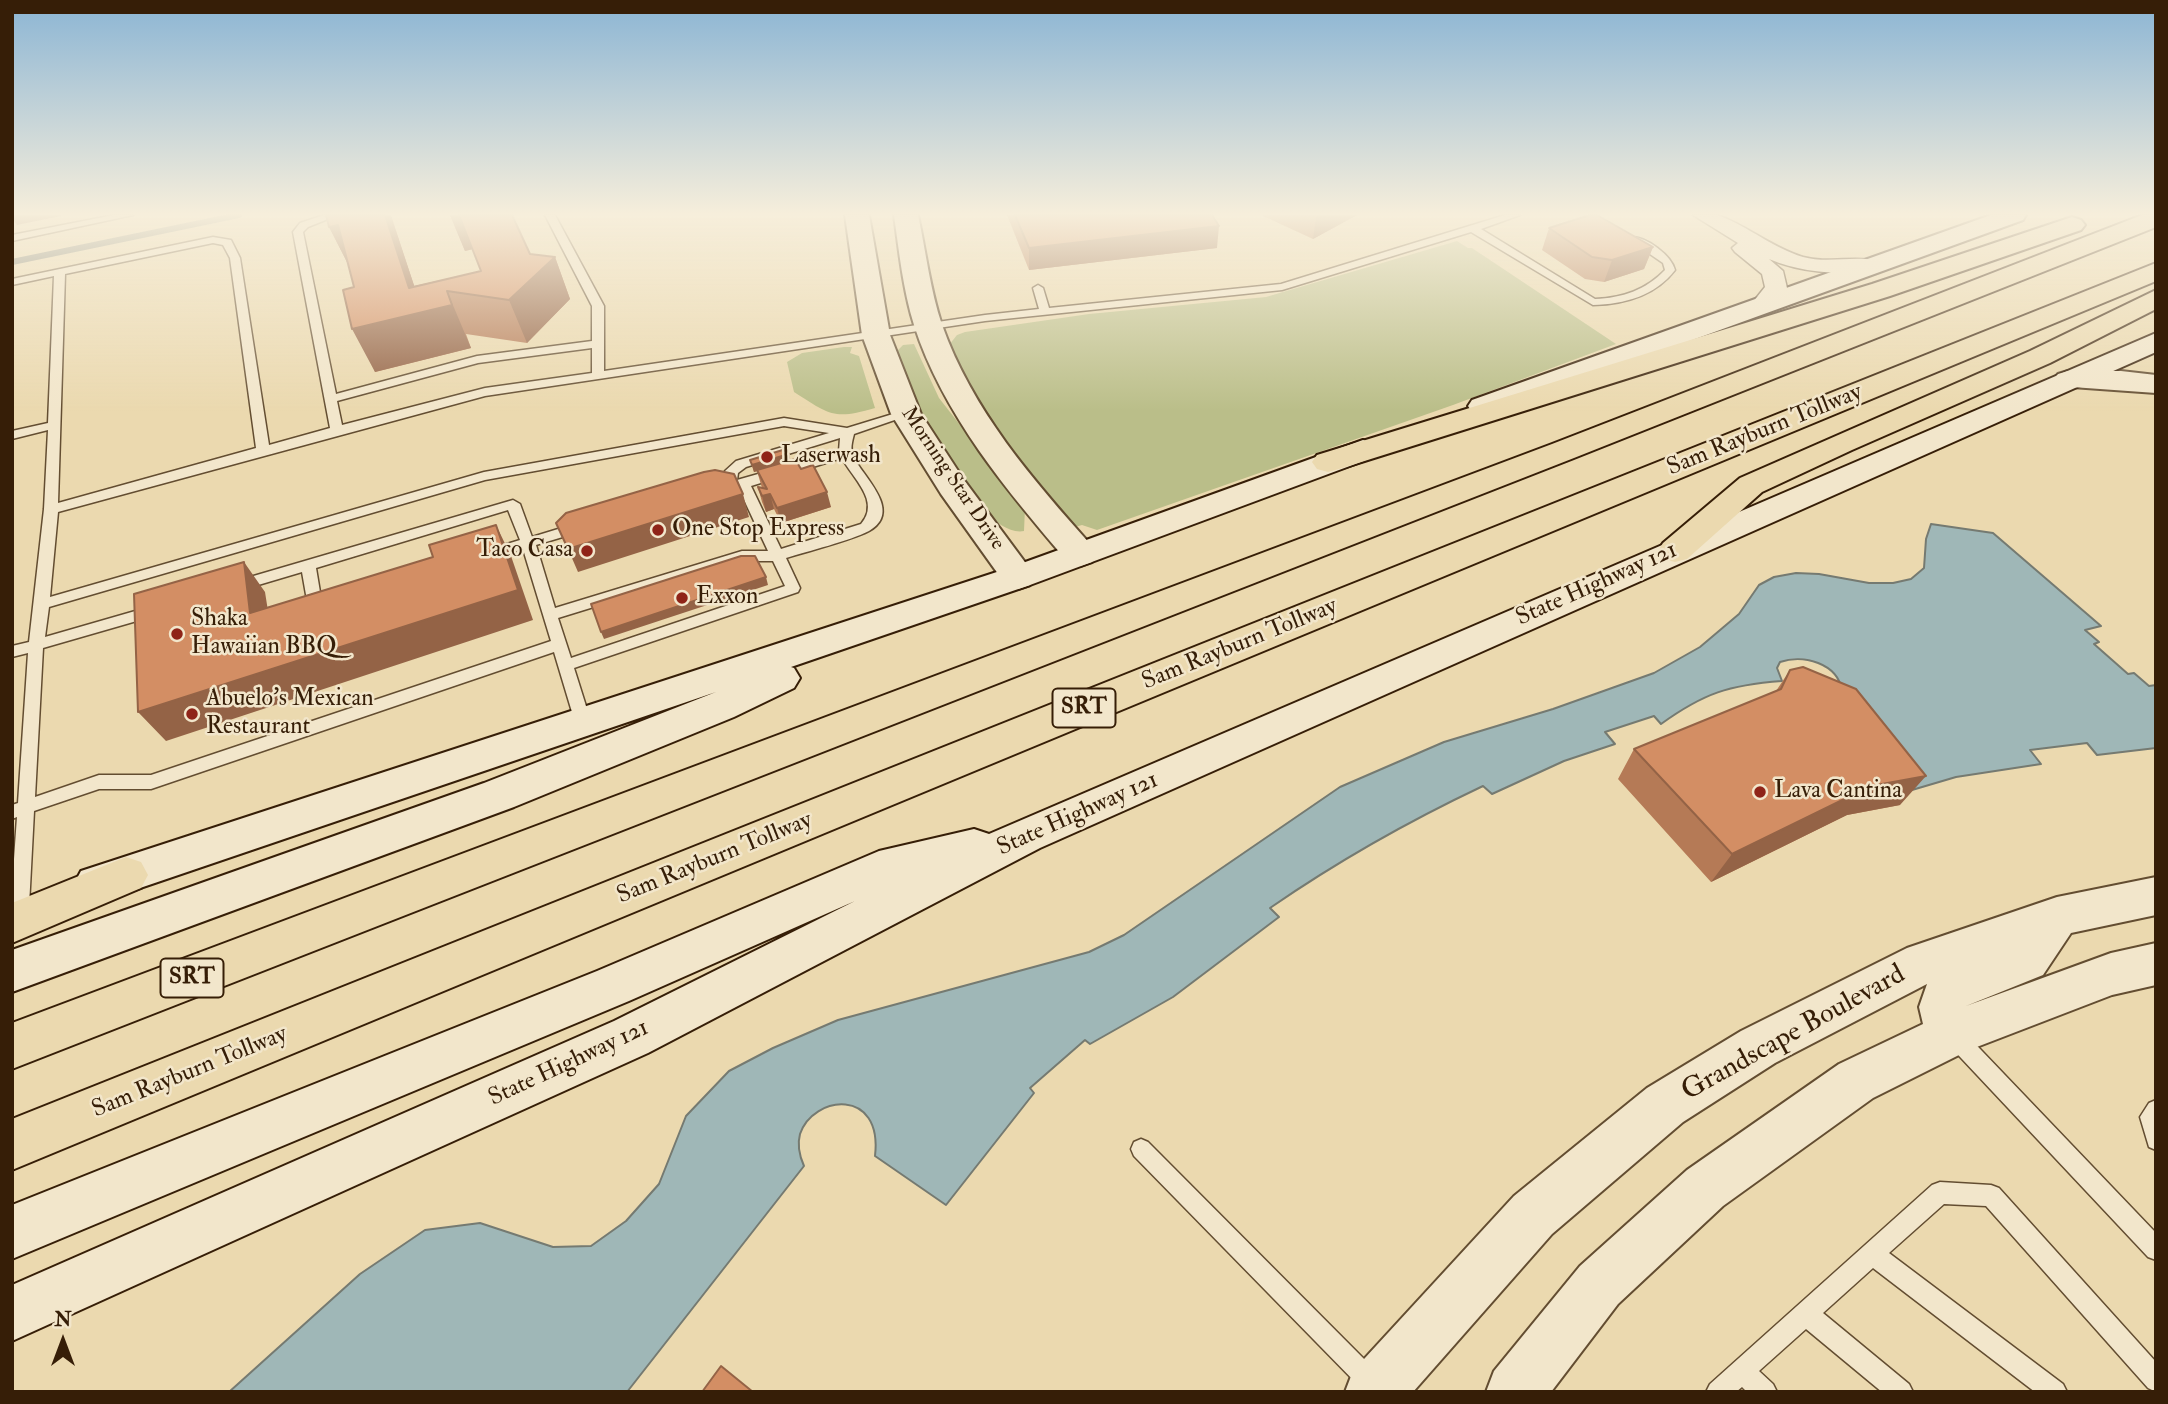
<!DOCTYPE html>
<html>
<head>
<meta charset="utf-8">
<style>
  body { margin:0 }
  #map { position:relative; width:2168px; height:1404px; overflow:hidden; background:#ebd9af; font-family:"IM FELL Double Pica",serif }
  canvas { display:block }
  .frame { position:absolute; inset:0; border:14px solid #361e07; pointer-events:none }
  .north { position:absolute; left:28px; top:1306px; width:70px; height:70px; -webkit-text-stroke:5px #f2e6cb; paint-order:stroke; rotate:0deg; font-size:19px; font-weight:700; line-height:28px; text-align:center; color:#361e07 }
  .north::after { content:''; display:block; margin:auto; width:24px; height:32px; background:#361e07; clip-path:polygon(50% 0,100% 100%,50% 72%,0 100%) }
</style>
</head>
<body>
<div id="map">
<canvas width="2168" height="1404"></canvas>
<div class="frame"></div>
<div class="north">N</div>
</div>
<script>
const ctx = document.querySelector('canvas').getContext('2d');
ctx.lineJoin = 'round';
function fillPath(path, color) {
  ctx.fillStyle = color;
  ctx.fill(path, 'evenodd');
}
function stroke(path, color, width, dash) {
  ctx.strokeStyle = color;
  ctx.lineWidth = width;
  ctx.lineCap = dash ? 'butt' : 'round';
  ctx.setLineDash(dash || []);
  ctx.stroke(path);
}
function label(font, color, halo, rows, align = 'center') {
  ctx.font = font + ' "IM FELL Double Pica",serif';
  ctx.lineWidth = 5;
  ctx.setLineDash([]);
  ctx.textBaseline = 'middle';
  ctx.strokeStyle = halo;
  ctx.fillStyle = color;
  for (const [text, x, y, turn = 0] of rows) {
    ctx.save();
    ctx.translate(x, y);
    ctx.rotate((+turn || 0) * Math.PI / 180);
    ctx.textAlign = isNaN(turn) ? turn : align;
    if (halo) ctx.strokeText(text, 0, 0);
    ctx.fillText(text, 0, 0);
    ctx.restore();
  }
}
const green = new Path2D(`
  M1457,241L1468,248H1472L1616,344L1453,405L1097,530L1082,525L1075,527L1066,521C1021,465 977,412 949,345L957,335L965,332L1089,314L1266,297Z
  M914,344L939,398L1025,508L1024,531C977,540 910,391 894,354L903,345Z
  M844,347H852L850,353L859,356L875,408C834,420 830,415 794,392L787,362L802,353Z`);
const water = new Path2D(`
  M1931,524L1993,533L2101,626L2085,630L2099,642L2094,644L2128,674L2134,673L2149,686L2156,685V748L2097,755L2087,743L2030,750L2041,764L1956,777L1912,790L1842,691C1838,663 1803,654 1780,662L1777,668L1782,681C1729,685 1704,693 1661,724L1654,716L1605,732L1615,744L1564,761L1492,794L1483,786C1409,821 1338,861 1270,908L1279,917L1173,997L1090,1044L1085,1040L1030,1088L1034,1093L946,1205L875,1156C883,1087 813,1095 800,1134C797,1145 800,1157 804,1166L627,1392H229L360,1274L425,1230L480,1223L553,1247L591,1246L626,1221L659,1184L686,1116L729,1071L773,1048L838,1020L1089,952L1124,935L1340,787L1444,742L1553,709L1654,673L1700,647L1739,614L1759,585L1774,577L1796,573L1819,574L1869,583H1893L1911,579L1924,568L1926,539Z`);
const stream = new Path2D(`
  M12,262L239,215`);
const service = new Path2D(`
  M114,215H133L12,241V235Z
  M324,215H338L308,227L303,232L336,394L477,356L592,341V306L545,215H555L604,306V371L985,315L1039,309L1033,288L1038,285L1043,288L1049,308L1281,284L1505,215H1520L1481,229L1595,299C1622,298 1646,290 1665,270L1663,263L1631,241V237C1646,236 1672,256 1675,270C1655,296 1625,304 1593,305L1471,232L1282,290L985,321L485,396L58,512L50,597L484,472L784,418L847,428L906,410L912,414L854,434C852,442 850,449 853,456C862,476 904,511 869,531C850,541 808,551 786,558L800,588L798,592L574,668L591,722L589,726H577L575,722L554,652L151,789H99L34,811L29,906L26,912L20,914L14,912L12,887L17,817L12,819V805L18,803L28,653L12,657V646L29,642L44,509L48,430L12,439V431L48,423L54,276L12,285V279L213,237L231,240L240,258L269,445L330,428L293,232L300,223ZM213,243L223,245L230,258L256,448L58,503L65,274ZM592,348V373L485,388L342,425L337,401L478,363ZM784,426L829,433L736,461L725,471L724,482L712,484L710,487L717,491L739,489L768,551H742L555,608L536,545L586,530L588,527L581,522L532,537L520,504L513,500L233,582L231,586L238,591L302,572L308,606L315,611L328,607L330,603L328,599L321,598L316,568L508,510L520,540L484,551L482,554L489,559L523,549L551,641L151,775H99L35,797L43,648L161,614L163,610L156,605L45,637L49,607L485,480ZM840,438L839,451L737,480L738,473L746,467ZM842,458C853,479 881,501 861,524L781,549L751,486ZM743,561H773L785,586L571,658L558,618Z
  M1953,1026L1960,1028L2156,1233V1260L2148,1257L1946,1042L1943,1035L1946,1028Z
  M2156,1100V1150L2149,1147L2140,1117L2149,1103Z
  M1141,1139L1148,1142L1378,1373L1382,1381L1378,1389L1373,1392L1362,1389L1134,1156L1131,1149L1134,1142Z
  M1940,1182L1991,1185L1999,1188L2156,1362V1392L2148,1388L1986,1206L1944,1204L1889,1253L2063,1384L2067,1392H2035L1873,1268L1823,1313L1909,1384L1913,1392H1882L1806,1329L1759,1371L1773,1384L1777,1392H1747L1742,1387L1736,1392H1706L1710,1384L1932,1185Z`);
const minor = new Path2D(`
  M1693,215C1701,215 1712,213 1720,216C1749,227 1773,248 1803,257C1828,264 1854,255 1879,261L1882,266L1879,271L1871,272C1835,274 1803,273 1769,259L1783,271L1787,288L1768,312H1752L1749,307L1765,287L1762,274L1735,252L1732,248L1738,243Z`);
const tertiary = new Path2D(`
  M845,215H869L890,335L921,414L964,480L1030,569L1035,577L1030,585L1018,589L1006,585L941,494L891,414L862,335Z
  M894,215H918C926,252 930,290 942,325C972,410 1033,480 1092,546L1097,554L1092,562L1080,566L1068,562C1008,492 943,415 914,325C903,290 899,251 894,215Z
  M2068,371H2121L2156,375V393L2058,386L2053,380L2058,374Z
  M2156,877V915L2071,933L2043,975L1966,1006L2111,953L2156,943V985L2112,995L1969,1050L1873,1098L1723,1206L1618,1304L1551,1392H1486L1494,1371L1580,1266L1687,1170L1839,1064L1923,1024L1919,1007L1927,984L1775,1063L1683,1122L1552,1234L1413,1392H1345L1353,1371L1514,1196L1647,1088L1741,1031L1907,948L2057,897Z`);
const secondary = new Path2D(`
  M1991,215H2026L2023,220L1494,412L1483,415L1472,412L1468,406L1472,400Z
  M2156,333V352L1040,848L648,1053L12,1341V1285L614,1021L855,901L629,1001L12,1259V1205L597,971L879,851L974,829L989,834Z
  M1363,440L1374,443L1379,450L1374,457L1030,585L791,667L794,668L800,678L794,688L734,717L514,807L12,992V950L484,783L716,692L96,903L81,897L74,884L81,871L1006,569Z`);
const motorway = new Path2D(`
  M2142,215H2156V227L1574,458L12,1069V1023L1552,444Z
  M2072,217L2081,220L2085,225L2081,230L1890,296L1339,469L1328,472L1317,469L1312,462L1317,455L1872,284Z
  M2156,263V281L12,1170V1119Z
  M2156,290V309L2050,363L1852,450L1762,492L1687,559L1675,562L1663,559L1658,551L1663,543L1740,478L2030,351Z
  M126,857L141,862L148,875L141,888L12,943V903Z`);
const wall = new Path2D(`
  M326,215H391L414,286L481,271L473,249L465,251L450,215H512L530,254L555,257L570,299L527,343L466,334L471,348L375,372L348,264L329,227Z
  M1007,215H1212L1217,248L1029,270Z
  M1261,215H1357L1313,239Z
  M1549,228L1653,247L1644,269L1604,282L1585,279L1542,250Z
  M789,454L790,460L801,469L831,507L781,523L774,509L766,512L762,502L758,487L762,488L757,471L754,472L750,460Z
  M1790,670L1900,805L1847,815L1711,882L1618,779L1634,749L1776,691Z`);
const shadedWall = new Path2D(`
  M12,215H61V216L17,225L12,218Z
  M385,215H391V216L423,312L447,291L471,348L375,372L352,329L409,288Z
  M450,215H459L473,249L465,251Z
  M1320,215H1357L1313,239L1316,217Z
  M338,225L350,268L329,227Z
  M1219,226L1217,248L1029,270V248Z
  M1653,247L1644,269L1604,282L1612,260Z
  M555,257L570,299L527,343L509,300Z
  M789,454L791,462L754,472L752,465Z
  M827,492L831,507L781,523L777,508Z
  M743,494L749,517L578,572L568,549Z
  M770,494L774,509L766,512L762,496Z
  M496,525L511,556L533,620L166,741L138,712Z
  M244,562L265,592L273,643L250,613Z
  M766,577L768,585L604,639L601,632Z
  M1926,776L1900,805L1847,815L1711,882L1732,854L1871,786Z`);
const building = new Path2D(`
  M326,215H385L409,288L481,271L459,215H512L530,254L555,257L509,300L447,291L452,305L352,329L343,290L354,287L338,225L329,227Z
  M1015,215H1212L1219,226L1029,248Z
  M1590,215H1597L1653,247L1612,260L1592,257L1549,228Z
  M786,449L789,454L752,465L750,460Z
  M795,459L801,469L813,465L827,492L777,508L770,494L762,496L758,487L767,489L757,470Z
  M715,470L734,474L743,494L568,549L556,523L566,513L704,472Z
  M496,525L518,590L138,712L134,594L244,562L250,613L433,557L429,545Z
  M741,556H755L766,577L601,632L591,604Z
  M1803,667L1856,689L1926,776L1871,786L1732,854L1634,749L1781,689L1790,670Z
  M721,1366L753,1392H702Z`);
const markers = [
  [767,457,7,"#8f2418"],
  [658,530,7,"#8f2418"],
  [587,551,7,"#8f2418"],
  [682,598,7,"#8f2418"],
  [177,634,7,"#8f2418"],
  [192,714,7,"#8f2418"],
  [1760,792,7,"#8f2418"]
];
const farStreetnames = [
  ["Morning Star Drive",952,479,56]
];
const shields = [
  [1084,708,63],
  [192,978,63]
];
const shieldNames = [
  ["SRT",1084,708],
  ["SRT",192,978]
];
const streetNames = [
  ["Sam Rayburn Tollway",1765,431,-22],
  ["State Highway 121",1597,585,-24],
  ["Sam Rayburn Tollway",1240,645,-22],
  ["State Highway 121",1078,815,-24],
  ["Sam Rayburn Tollway",715,859,-22],
  ["State Highway 121",569,1064,-25],
  ["Sam Rayburn Tollway",190,1073,-22]
];
const poiNames = [
  ["Laserwash",781,457],
  ["One Stop Express",672,530],
  ["Taco Casa",573,551,"right"],
  ["Exxon",696,598],
  ["Shaka",191,620],
  ["Hawaiian BBQ",191,648],
  ["Abuelo's Mexican",206,700],
  ["Restaurant",206,728],
  ["Lava Cantina",1774,792]
];
const nearStreetnames = [
  ["Grandscape Boulevard",1794,1034,-29]
];
fillPath(green, '#babe89');
fillPath(water, '#9fb7b7');
stroke(water, '#757a71', 2);
stroke(stream, '#757a71', 6);
stroke(service, '#634d31', 3);
stroke(minor, '#634d31', 3);
stroke(tertiary, '#634d31', 4);
stroke(secondary, '#361e07', 4);
stroke(motorway, '#361e07', 4);
fillPath(service, '#f2e6cb');
fillPath(minor, '#f2e6cb');
fillPath(tertiary, '#f2e6cb');
fillPath(secondary, '#f2e6cb');
fillPath(motorway, '#ebd9af');
fillPath(wall, '#b57a56');
fillPath(shadedWall, '#946346');
fillPath(building, '#d38e64');
stroke(building, '#946346', 2);
const sky = ctx.createLinearGradient(0, 0, 0, 411);
sky.addColorStop(0, '#8bb5d4');
sky.addColorStop(0.52, '#f6eedb');
sky.addColorStop(1, '#f6eedb00');
ctx.fillStyle = sky;
ctx.fillRect(0, 0, 2168, 411);
for (const [x, y, r, color] of markers) {
  const dot = new Path2D();
  dot.arc(x, y, r, 0, 2 * Math.PI);
  ctx.fillStyle = color;
  ctx.fill(dot);
  stroke(dot, '#f2e6cb', 2.5);
}
label('21px', '#361e07', '#f2e6cb', farStreetnames);
for (const [x, y, w] of shields) {
  const box = new Path2D();
  box.roundRect(x - w / 2, y - 19.5, w, 39, 5);
  ctx.fillStyle = '#f2e6cb';
  ctx.fill(box);
  stroke(box, '#361e07', 2);
}
label('bold 23px', '#361e07', null, shieldNames);
label('24px', '#361e07', '#f2e6cb', streetNames);
label('24px', '#361e07', '#f2e6cb', poiNames, 'left');
label('28px', '#361e07', '#f2e6cb', nearStreetnames);
</script>
</body>
</html>
